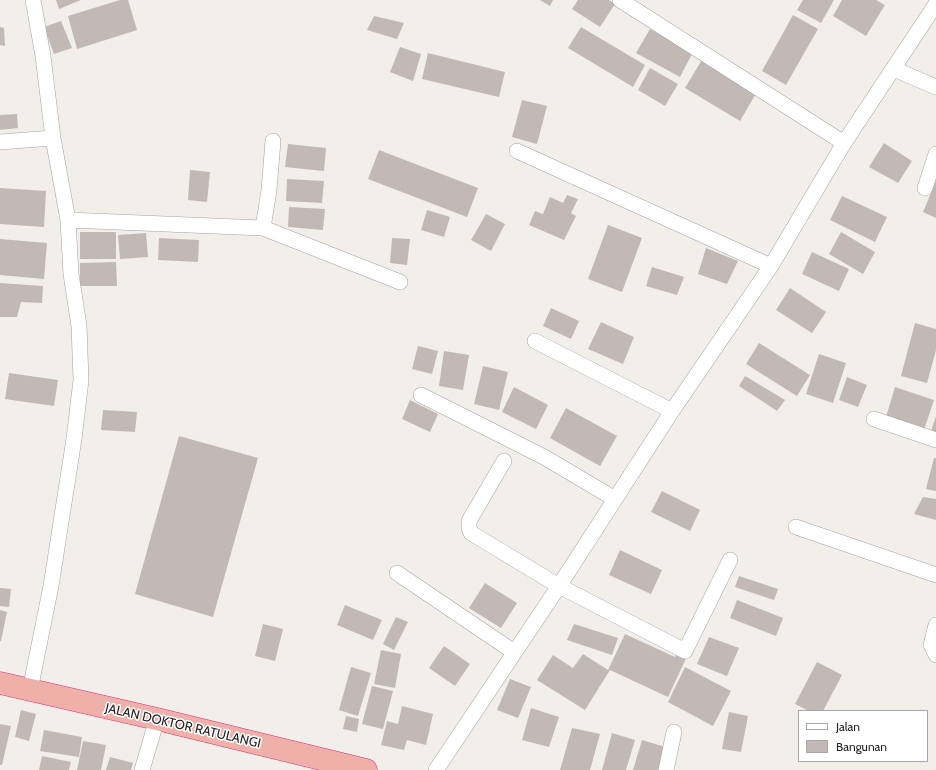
<!DOCTYPE html>
<html>
<head>
<meta charset="utf-8">
<style>
  body { margin:0 }
  #map { position:relative; width:936px; height:770px; overflow:hidden; background:#f2eee9; font-family:Cabin,sans-serif }
  canvas { display:block }
  .legend { position:absolute; left:798px; top:710px; width:130px; height:52px; box-sizing:border-box; background:#fff; border:1px solid #a7a7a7; margin:0; padding:5px 7px; list-style:none; font-size:12px; color:#222 }
  .legend li { display:flex; align-items:center; gap:8px; height:20px }
  .legend b { width:20px; border:1px solid #a7a7a7 }
</style>
</head>
<body>
<div id="map">
<canvas width="936" height="770"></canvas>
<ul class="legend">
<li><b style="height:5px;background:#fff"></b>Jalan</li>
<li><b style="height:11px;background:#c2b9b5"></b>Bangunan</li>
</ul>
</div>
<script>
const ctx = document.querySelector('canvas').getContext('2d');
ctx.lineJoin = 'round';
function fillPath(path, color) {
  ctx.fillStyle = color;
  ctx.fill(path, 'evenodd');
}
function stroke(path, color, width, dash) {
  ctx.strokeStyle = color;
  ctx.lineWidth = width;
  ctx.lineCap = dash ? 'butt' : 'round';
  ctx.setLineDash(dash || []);
  ctx.stroke(path);
}
function label(font, color, halo, rows, align = 'center') {
  ctx.font = font + ' Cabin,sans-serif';
  ctx.lineWidth = 3;
  ctx.setLineDash([]);
  ctx.textBaseline = 'middle';
  ctx.strokeStyle = halo;
  ctx.fillStyle = color;
  for (const [text, x, y, turn = 0] of rows) {
    ctx.save();
    ctx.translate(x, y);
    ctx.rotate((+turn || 0) * Math.PI / 180);
    ctx.textAlign = isNaN(turn) ? turn : align;
    if (halo) ctx.strokeText(text, 0, 0);
    ctx.fillText(text, 0, 0);
    ctx.restore();
  }
}
const building = new Path2D(`
  M56,0H81L59,9Z
  M120,0H128L137,30L77,49L68,16Z
  M540,0H553L550,6Z
  M578,0H609L615,4L600,27L572,9Z
  M803,0H834L821,23L797,10Z
  M842,0H876L885,5L866,36L833,16Z
  M793,15L818,29L786,85L762,71Z
  M374,16L404,23L397,39L367,30Z
  M61,21L72,48L54,54L44,27Z
  M0,27L4,28L5,46L0,45Z
  M581,27L645,65L633,87L568,48Z
  M650,29L693,52L680,77L636,53Z
  M400,47L421,54L413,81L390,72Z
  M428,53L505,72L499,97L422,79Z
  M703,58L758,90L740,121L685,88Z
  M650,68L678,84L665,106L638,90Z
  M522,100L547,106L537,144L512,137Z
  M17,114L18,128L0,130V115Z
  M884,143L912,161L898,183L869,167Z
  M288,144L326,148L324,171L285,167Z
  M379,150L478,188L467,217L368,179Z
  M190,170L210,172L207,202L188,200Z
  M287,179L324,181L322,203L286,201Z
  M936,181V218L923,212Z
  M0,188L46,191L44,227L0,224Z
  M567,195L578,199L571,213L576,216L564,240L529,225L535,211L543,214L550,197L563,203Z
  M842,196L887,217L875,242L830,220Z
  M289,207L325,209L323,230L288,227Z
  M427,210L450,217L444,237L421,230Z
  M486,214L505,224L491,251L471,240Z
  M608,225L642,238L622,292L588,279Z
  M80,232H116V259H80Z
  M841,232L875,252L863,274L829,254Z
  M146,233L148,257L120,259L118,235Z
  M159,238L199,240L198,262L158,260Z
  M392,238L410,239L407,265L390,263Z
  M0,239L47,243L44,279L0,275Z
  M706,248L738,261L727,284L698,274Z
  M812,252L849,269L839,291L802,274Z
  M116,262L117,286H80V263Z
  M652,267L684,277L677,295L646,286Z
  M0,283L43,286L42,303L21,302L17,317H0Z
  M790,288L826,312L812,333L776,310Z
  M551,308L579,321L571,339L543,326Z
  M601,322L634,337L623,364L588,349Z
  M915,323L936,329V350L927,383L901,376Z
  M759,343L810,375L797,396L746,364Z
  M418,346L438,351L432,374L412,369Z
  M444,351L469,355L463,390L439,386Z
  M819,354L846,363L833,403L806,394Z
  M483,366L508,372L499,410L474,404Z
  M9,373L58,380L54,406L5,399Z
  M745,376L785,400L777,411L739,386Z
  M847,377L867,385L858,407L839,400Z
  M514,387L548,405L536,429L502,412Z
  M895,387L934,400L924,430L886,417Z
  M410,400L438,414L430,432L402,419Z
  M566,408L617,436L600,466L550,438Z
  M103,410L137,412L135,432L101,430Z
  M936,416V433L931,431Z
  M179,436L258,458L213,617L135,594Z
  M934,458H936V491L926,489Z
  M662,491L700,510L690,531L651,512Z
  M923,497L936,499V520L914,514Z
  M620,550L662,570L651,594L609,575Z
  M739,576L778,589L774,600L735,587Z
  M485,583L517,603L501,628L469,608Z
  M0,588L11,589L9,607L0,606Z
  M737,600L783,618L776,636L730,618Z
  M345,605L382,620L373,640L337,625Z
  M0,610L7,612L1,641H0Z
  M396,617L408,622L394,650L383,644Z
  M263,624L283,629L275,661L255,656Z
  M574,624L618,638L612,655L567,640Z
  M625,634L675,657L681,643L691,648L668,697L610,670L585,710L537,680L553,655L573,668L583,654L608,670Z
  M709,637L739,648L727,676L697,664Z
  M444,646L470,664L455,686L429,668Z
  M381,650L401,654L395,688L374,684Z
  M817,662L842,675L823,711H809L795,704Z
  M351,667L371,673L358,716L339,710Z
  M685,667L731,691L713,726L668,702Z
  M510,679L531,687L518,718L497,710Z
  M372,686L393,691L383,729L362,724Z
  M402,706L433,714L426,745L407,740L404,750L381,745L387,721L398,724Z
  M531,708L559,717L549,747L522,740Z
  M21,710L36,714L29,741L15,737Z
  M729,712L748,716L741,752L722,749Z
  M346,716L359,719L357,732L343,729Z
  M0,724L11,726L2,765H0Z
  M572,728L600,734L590,770H560Z
  M44,730L82,737L79,757L40,751Z
  M612,733L635,740L626,770H602Z
  M642,740L669,748L662,770H633Z
  M83,741L106,745L101,770H77Z
  M42,756L71,762L69,770H39Z
  M110,757L133,763L131,770H106Z`);
const minor = new Path2D(`
  M620,0L844,143
  M894,69L936,87
  M0,142L53,138
  M517,151L771,266
  M925,188L936,154
  M68,220L263,228L400,282
  M263,228L269,190L273,141
  M535,341L672,411
  M421,395L544,457L615,499
  M874,419L936,440
  M504,461L469,521V528L471,533L559,586L685,651L730,560
  M796,527L936,575
  M397,573L514,652
  M936,625L931,645L936,655
  M30,690L51,586L74,439L81,380L79,326L71,274L68,220L53,138L43,56L33,0
  M142,770L157,719
  M436,770L559,586L672,411L771,266L844,143L936,4
  M666,770L674,732`);
const trunk = new Path2D(`
  M0,683L157,719L366,770`);
const streetNames = [
  ["JALAN DOKTOR RATULANGI",183,726,13]
];
fillPath(building, '#c2b9b5');
stroke(minor, '#a3a3a3', 16);
stroke(trunk, '#d72f7d', 23);
stroke(minor, '#fff', 15);
stroke(trunk, '#f0b0aa', 22);
label('13px', '#222', '#fff', streetNames);
</script>
</body>
</html>
